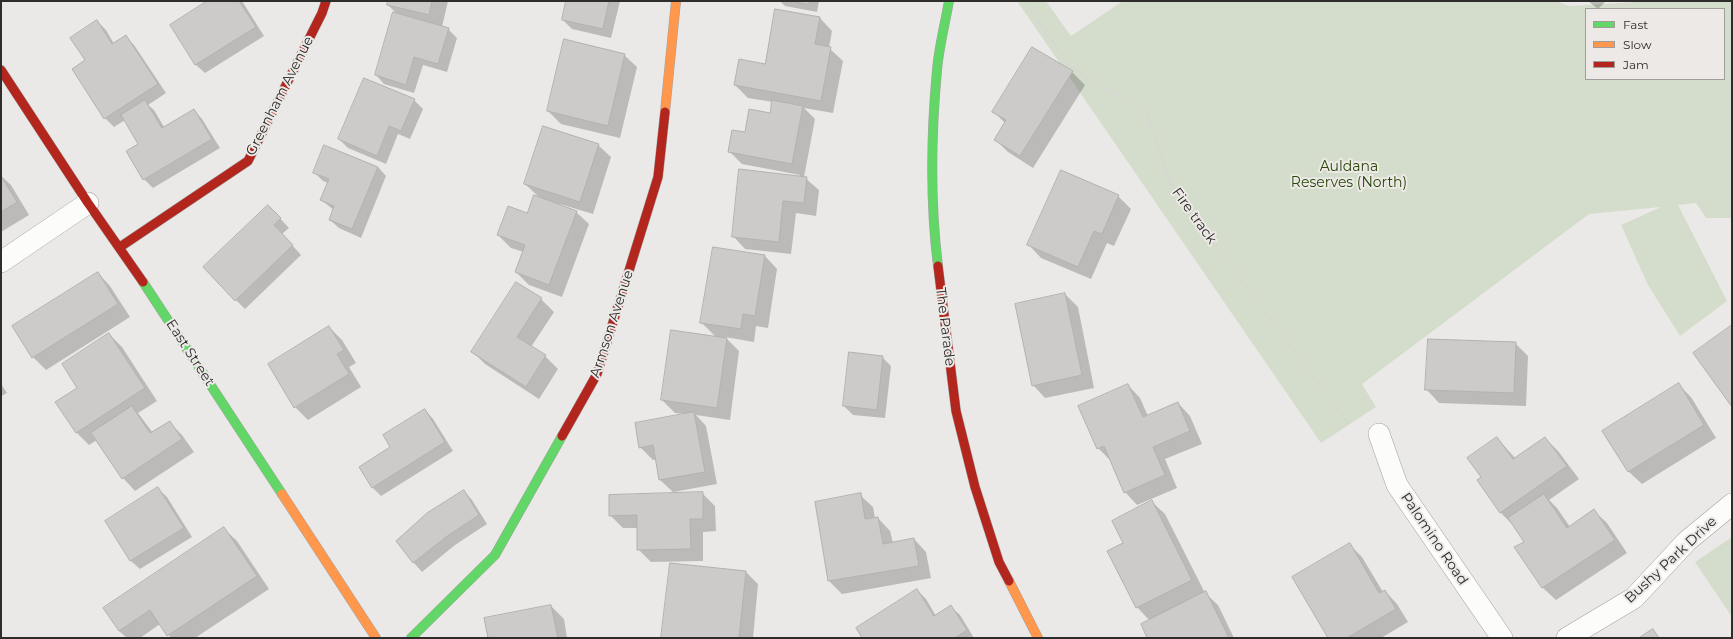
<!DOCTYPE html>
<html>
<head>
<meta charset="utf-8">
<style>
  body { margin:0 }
  #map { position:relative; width:1733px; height:639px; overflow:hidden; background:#ebe9e7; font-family:Montserrat,sans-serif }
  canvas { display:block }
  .frame { position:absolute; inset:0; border:2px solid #2e2d2c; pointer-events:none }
  .legend { position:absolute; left:1585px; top:8px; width:140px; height:72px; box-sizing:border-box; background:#ece9e6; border:1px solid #a09e9c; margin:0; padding:5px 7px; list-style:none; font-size:12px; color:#2e2d2c }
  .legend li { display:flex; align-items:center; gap:8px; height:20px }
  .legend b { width:20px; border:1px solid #a09e9c }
</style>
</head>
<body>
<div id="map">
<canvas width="1733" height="639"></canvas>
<div class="frame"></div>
<ul class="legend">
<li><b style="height:5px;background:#63d668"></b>Fast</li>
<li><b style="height:5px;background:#ff974d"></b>Slow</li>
<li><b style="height:5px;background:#b3261e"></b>Jam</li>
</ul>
</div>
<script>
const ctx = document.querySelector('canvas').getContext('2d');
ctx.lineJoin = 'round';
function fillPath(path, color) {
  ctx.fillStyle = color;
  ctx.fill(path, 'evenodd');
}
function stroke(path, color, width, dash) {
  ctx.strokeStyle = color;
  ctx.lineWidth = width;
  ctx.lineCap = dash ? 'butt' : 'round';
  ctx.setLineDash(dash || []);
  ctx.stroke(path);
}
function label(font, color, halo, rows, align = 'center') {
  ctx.font = font + ' Montserrat,sans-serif';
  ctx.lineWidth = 4;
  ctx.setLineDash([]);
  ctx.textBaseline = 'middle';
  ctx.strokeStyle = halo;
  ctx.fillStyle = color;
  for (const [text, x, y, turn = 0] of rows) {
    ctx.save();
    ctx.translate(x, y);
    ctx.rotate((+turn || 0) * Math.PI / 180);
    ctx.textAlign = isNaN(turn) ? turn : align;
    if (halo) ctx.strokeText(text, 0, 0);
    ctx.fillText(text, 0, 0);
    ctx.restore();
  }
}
const green = new Path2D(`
  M1017,1H1046L1071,36L1123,1H1556L1569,6L1653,1H1732V218H1706L1696,203L1678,205L1727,301L1680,336L1648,285L1621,225L1661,207L1589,214L1362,384L1376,407L1321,443ZM1586,9H1724V79H1586Z
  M1732,537V617L1695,562Z`);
const shadow = new Path2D(`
  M209,1H242L264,36L205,73L196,65L171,25Z
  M389,1H448L442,27L448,29L457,38L447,72L423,65L414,93L384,84L376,75L397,14L388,5Z
  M567,1H620L611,38L572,29L563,20Z
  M780,1H819L817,12L785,6Z
  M1588,1H1606L1598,9Z
  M820,18L832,31L829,48L843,61L833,113L804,108L815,119L804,177L819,190L816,216L796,213L791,254L745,249L733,236L800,175L742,164L730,152L746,134L770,114L773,102L748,98L735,85L765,65Z
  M97,21L106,30L114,44L125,36L134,45L166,93L148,105L154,110L164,127L194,110L202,119L220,148L153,188L144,179L140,144L125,120L114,127L105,118L86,60Z
  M624,55L637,67L620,138L561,124L548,111Z
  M1072,72L1085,85L1033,168L1008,152L995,139L1005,123L994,112Z
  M414,100L423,109L410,139L398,134L386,164L348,148L339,139Z
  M598,145L611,157L593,214L560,204L559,205L576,212L589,224L562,297L529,285L516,272L524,252L511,248L498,235L528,214L540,198L525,184Z
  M378,167L386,176L361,238L339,228L330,220L334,210L321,200L328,183L323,181L314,172Z
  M1,176L11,185L29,215L1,232Z
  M1118,196L1131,209L1114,246L1107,243L1091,279L1041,258L1029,245Z
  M277,215L289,228L282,234L301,255L245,309L236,300Z
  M765,256L777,269L768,328L756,326L754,342L725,337L739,351L730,420L696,415L706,426L717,484L673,492L660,480L657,459L653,460L640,447L686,414L675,413L662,400L716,337L701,322Z
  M98,273L110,286L130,317L46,370L33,357Z
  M1065,294L1078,307L1094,388L1045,398L1033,385Z
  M541,299L554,312L531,347L545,356L558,369L539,399L485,364L472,351Z
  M329,327L342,340L356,363L349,367L361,387L308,420L295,407Z
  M109,334L122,347L157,401L138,413L153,433L169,422L182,435L194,452L135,491L123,478L97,440L89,445L76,432L78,388Z
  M1515,343L1528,356L1526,406L1439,403L1427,390Z
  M882,357L891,366L885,418L853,415L844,406Z
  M1,384L7,393L1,396Z
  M1128,385L1140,398L1148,416L1178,403L1190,416L1202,444L1165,459L1177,488L1137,505L1125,492L1111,461L1098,448Z
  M1679,385L1691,397L1716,438L1642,484L1629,472L1604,431Z
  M425,410L433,419L453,451L381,496L373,488L392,447Z
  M1497,438L1516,459L1545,438L1558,451L1579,479L1549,500L1557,508L1570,527L1594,511L1607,523L1627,553L1556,600L1543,588L1516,548L1525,542L1513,525L1500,512L1482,478Z
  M158,489L167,497L192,537L140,569L131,561L106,521Z
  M464,491L472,500L487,524L455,545L422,572L414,563L397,541Z
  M702,493L715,506L716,531L703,532V561L651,562L638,549V528H623L610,515Z
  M860,495L873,507L875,518H878L890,531L893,543L914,539L926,552L931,578L842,594L829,581L816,503Z
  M1152,502L1165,514L1205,593L1218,605L1234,638H1149L1150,621L1137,607L1124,544Z
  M224,529L237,541L269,589L195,638H171L160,624L140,638H127L119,631Z
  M1349,544L1362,557L1383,592L1385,591L1397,604L1408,622L1381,638H1329Z
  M746,572L758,584L753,638H662Z
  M917,590L926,599L936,616L951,607L960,615L974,638H863Z
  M551,606L564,619L567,638H489Z`);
const building = new Path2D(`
  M207,1H239L256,27L195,65L170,25Z
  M388,1H432L429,15L387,5Z
  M566,1H609L603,29L562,20Z
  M791,1H809L808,4Z
  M775,9L820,17L815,44L831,47L821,101L734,85L739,59L765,64Z
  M393,12L449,28L438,64L414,57L406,85L375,75Z
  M97,20L112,44L126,35L158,84L104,119L72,69L85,60L70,38Z
  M564,39L625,54L608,126L547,111Z
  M1032,47L1073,71L1020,156L994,140L1006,120L992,112Z
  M364,78L415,99L401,131L389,126L377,156L338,139Z
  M145,100L162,128L194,109L212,139L143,180L126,151L138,144L121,115Z
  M772,100L803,106L792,164L728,152L732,130L745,132L749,109L770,113Z
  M543,126L599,144L580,202L524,184Z
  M324,145L378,167L352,229L329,220L334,206L320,200L329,179L313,173Z
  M739,169L807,177L804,203L783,201L779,242L732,237Z
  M1061,170L1119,195L1102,234L1094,231L1078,267L1027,245Z
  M1,176L17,202L1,212Z
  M534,195L577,211L549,285L515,272L525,245L497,235L508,206L527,213Z
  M268,205L281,218L274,225L293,245L235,301L203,267Z
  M713,247L765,255L755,316L743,314L741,329L700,323Z
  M98,272L118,304L32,358L12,326Z
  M516,282L542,298L517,337L546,355L526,387L471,352Z
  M1065,293L1082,375L1032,386L1015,304Z
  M1732,325V407L1693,353Z
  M329,326L344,350L337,354L349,374L294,408L268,364Z
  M671,330L727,338L717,408L661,400Z
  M109,333L145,388L76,433L55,402L77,388L62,364Z
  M1428,339L1516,342L1514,393L1425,390Z
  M849,352L883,356L877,410L843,406Z
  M1679,383L1704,425L1628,472L1602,431Z
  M1128,384L1143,417L1178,402L1190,431L1153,447L1165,475L1124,493L1104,446L1097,449L1078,406Z
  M132,406L150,433L170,421L182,439L122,479L91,433Z
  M425,409L445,442L372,488L359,467L390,447L383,435Z
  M694,412L705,472L659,480L653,445L639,448L635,423Z
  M1497,437L1513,459L1545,437L1567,466L1500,513L1477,480L1481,477L1467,458Z
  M158,487L184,528L130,561L105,521Z
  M464,490L479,515L446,537L413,563L396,541L427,513Z
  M703,492V519H690L691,549L637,550V515L609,516V495Z
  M861,493L865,519L878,517L883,544L914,538L919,566L828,581L815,502Z
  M1544,494L1567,528L1594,509L1615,540L1542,588L1514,547L1524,542L1508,518Z
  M1152,500L1192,580L1136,608L1107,551L1123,543L1112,521Z
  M224,527L257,576L167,636L150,610L119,631L103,608Z
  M1350,543L1379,593L1385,590L1396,609L1347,638H1328L1292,577Z
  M670,563L746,571L739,638H661Z
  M917,589L934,616L951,605L967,630L955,638H862L856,628Z
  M1206,591L1229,638H1147L1141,624Z
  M551,605L558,638H488L484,618Z
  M1653,629L1659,638H1639Z`);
const path = new Path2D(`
  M1025,1L1069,66L1146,113L1171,185L1349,424`);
const street = new Path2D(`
  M1,262L88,203
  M1379,434L1397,485L1502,638
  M1567,638L1634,598L1687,541L1732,504`);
const fast = new Path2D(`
  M938,266C930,202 931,135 937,70C939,47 945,24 949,1
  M143,282L282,494
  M411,638L495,555L562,436`);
const slow = new Path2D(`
  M665,112L676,1
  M282,494L376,638
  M1009,581L1038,638`);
const jam = new Path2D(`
  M1,70L88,203L143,282
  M120,247L248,161L322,13L326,1
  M938,266L956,411L975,487L999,562L1009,581
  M562,436L597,374L658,177L665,112`);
const streetNames = [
  ["Greenham Avenue",280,96,-63],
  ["Fire track",1194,216,54],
  ["Armson Avenue",612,324,-72],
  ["The Parade",945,327,83],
  ["East Street",190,353,57],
  ["Palomino Road",1434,539,56],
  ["Bushy Park Drive",1671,560,-43]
];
const parkNames = [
  ["Auldana",1349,167],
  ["Reserves (North)",1349,183]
];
fillPath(green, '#d4ddcc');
fillPath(shadow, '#0003');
fillPath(building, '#cdcbca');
stroke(building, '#b2b1af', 1);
stroke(street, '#a3a2a1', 22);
stroke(fast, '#a3a2a1', 10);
stroke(slow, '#a3a2a1', 10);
stroke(jam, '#a3a2a1', 10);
stroke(path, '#d6d5d4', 2.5, [2, 2]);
stroke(street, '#fcfcfb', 21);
stroke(fast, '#63d668', 9);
stroke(slow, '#ff974d', 9);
stroke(jam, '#b3261e', 9);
label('14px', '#2e2d2c', '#ece9e6', streetNames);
label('14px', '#284909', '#ece9e6', parkNames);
</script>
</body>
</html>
